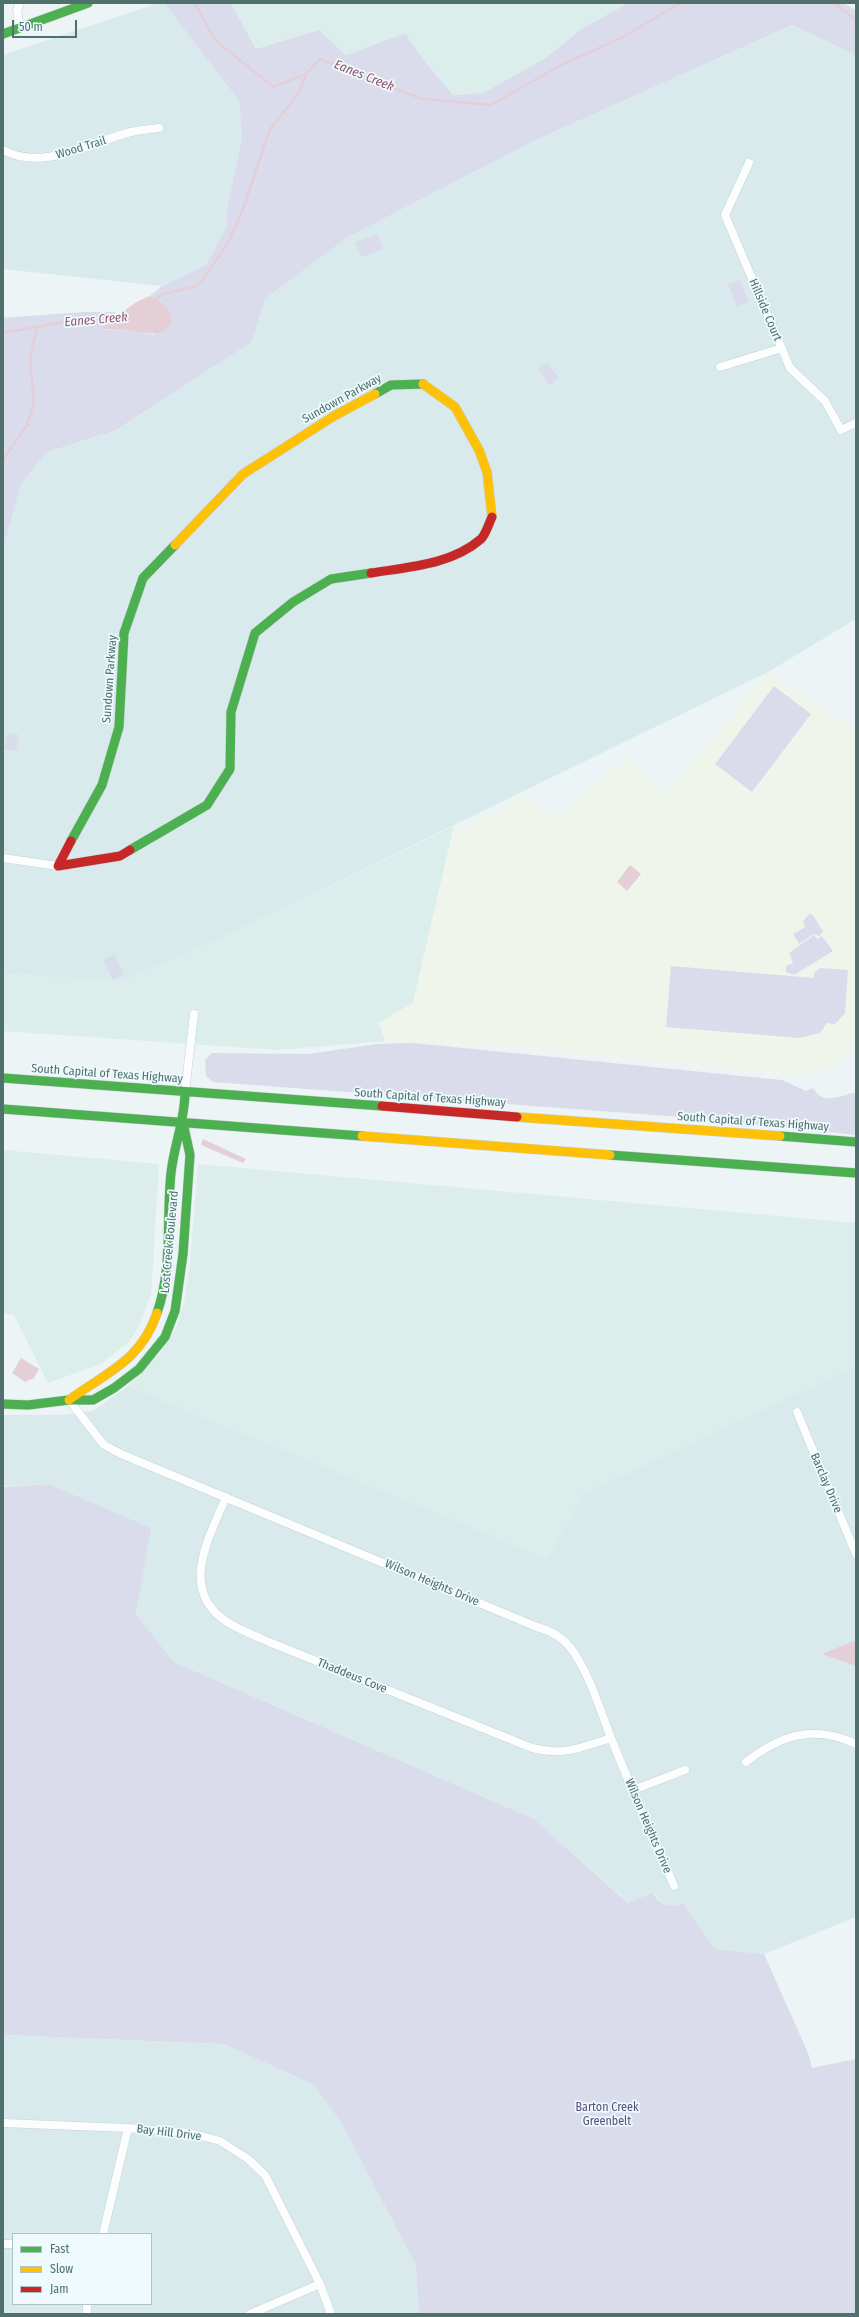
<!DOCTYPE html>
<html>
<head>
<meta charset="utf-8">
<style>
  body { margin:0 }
  #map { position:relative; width:859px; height:2317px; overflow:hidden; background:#ecf4f5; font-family:"Fira Sans Condensed",sans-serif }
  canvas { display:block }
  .frame { position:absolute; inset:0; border:4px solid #4f706d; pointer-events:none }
  .legend { position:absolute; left:12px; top:2233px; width:140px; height:72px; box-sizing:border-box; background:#eefafd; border:1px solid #aec3c3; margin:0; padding:5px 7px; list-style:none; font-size:12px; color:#4f706d }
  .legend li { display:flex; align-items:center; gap:8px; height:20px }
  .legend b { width:20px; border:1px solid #aec3c3 }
  .scale { position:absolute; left:12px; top:20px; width:65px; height:18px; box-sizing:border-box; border:2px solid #4f706d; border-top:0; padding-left:5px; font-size:12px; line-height:14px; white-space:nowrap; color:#4f706d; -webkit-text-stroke:3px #eefafd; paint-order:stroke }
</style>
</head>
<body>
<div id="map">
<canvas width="859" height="2317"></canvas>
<div class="frame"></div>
<ul class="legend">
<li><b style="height:5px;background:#4caf50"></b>Fast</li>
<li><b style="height:5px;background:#ffc107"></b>Slow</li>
<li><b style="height:5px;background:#c62828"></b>Jam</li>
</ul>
<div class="scale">50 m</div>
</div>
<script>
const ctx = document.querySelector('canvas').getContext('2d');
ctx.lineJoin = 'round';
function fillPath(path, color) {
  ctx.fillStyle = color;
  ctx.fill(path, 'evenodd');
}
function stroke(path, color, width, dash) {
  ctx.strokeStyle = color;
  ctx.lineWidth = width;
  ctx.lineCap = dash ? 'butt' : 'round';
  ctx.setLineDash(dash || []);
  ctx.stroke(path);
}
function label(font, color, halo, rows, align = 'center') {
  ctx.font = font + ' "Fira Sans Condensed",sans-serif';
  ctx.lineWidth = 3.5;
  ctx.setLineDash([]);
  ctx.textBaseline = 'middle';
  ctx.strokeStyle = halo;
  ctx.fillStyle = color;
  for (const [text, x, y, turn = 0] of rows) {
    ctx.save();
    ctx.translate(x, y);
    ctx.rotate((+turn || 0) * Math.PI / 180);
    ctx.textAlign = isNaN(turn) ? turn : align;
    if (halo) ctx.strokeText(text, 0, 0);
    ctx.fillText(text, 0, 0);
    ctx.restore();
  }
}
const residential = new Path2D(`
  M158,3H164L239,101L242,137L227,208L226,227L206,265L162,286L3,269V55Z
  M792,25L856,55V619L768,672L226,936L122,981L3,974V550L21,484L47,452L116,431L252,342L265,299L348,237L536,140Z
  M856,1366V1917L764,1954L715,1949L683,1903L671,1906L663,1904L653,1892L629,1903L534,1819L174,1662L136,1614L150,1528L49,1484L3,1486V1415H62L93,1411L128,1386L547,1558L583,1494Z
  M3,2035L224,2044L314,2085L343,2126L416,2266L419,2314H3ZM13,2234H151V2304H13Z`);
const commercial = new Path2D(`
  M231,3H628L583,28L544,59L483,93L452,95L429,67L405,33L346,55L319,30L256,49Z
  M454,826L413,1003L379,1023L385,1041L277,1050L3,1031V974L122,981L226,936Z
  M3,1150L159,1164L151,1295L138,1328L129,1342L101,1364L48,1383L14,1315L3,1313Z
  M198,1164L856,1223V1366L584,1494L547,1558L128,1386L162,1351L176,1328L184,1303L190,1263Z`);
const education = new Path2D(`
  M768,672L856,731V1038L847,1050L831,1066L801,1076L516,1048L385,1041L379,1023L413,1003L454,826L463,831L524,795L560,819L624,759L666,794Z`);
const green = new Path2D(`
  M164,3H231L256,49L319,30L346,55L405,33L429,67L453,95L483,93L544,59L583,28L628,3H843L856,10V55L792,25L536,140L348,237L265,299L252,342L115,431L47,452L21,484L3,550V318L83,312H115L117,318L100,330L118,329L154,335L162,302L150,296L162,286L206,265L226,227L227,208L242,137L239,101Z
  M378,234L383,249L361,257L355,242Z
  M740,280L749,302L737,307L728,284Z
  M547,363L559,378L550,385L538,370Z
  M774,686L811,714L752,792L715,764Z
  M8,733L19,735L16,751L4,749Z
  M810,913L815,918L823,932L819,936L814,934L799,944L793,934L805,927L803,921Z
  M814,935L817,939L822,936L833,951L794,975L786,972V966L793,963L789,953Z
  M114,954L124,974L113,980L103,960Z
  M671,966L814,978V973L820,968L848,970L845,1013L835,1024L827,1023L820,1033L799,1038L666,1027Z
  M413,1043L782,1080L806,1091L813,1088C823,1105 837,1097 853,1093L856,1094V1135L707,1119L213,1082L206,1076L205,1060L212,1053L308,1054L377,1044Z
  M49,1484L151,1528L136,1614L174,1662L534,1819L628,1903L653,1892C658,1905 670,1909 683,1903L715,1949L764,1954L808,2053L812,2068L856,2059V2314H419L416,2266L343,2126L314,2085L224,2044L3,2035V1487Z`);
const water = new Path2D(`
  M150,296C158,300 171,306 171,317C172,344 132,330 118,329C112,329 105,329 99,330C116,319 131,302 150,296Z
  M630,865L641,874L627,891L617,882Z
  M203,1139L246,1159L243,1163L201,1145Z
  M21,1358L39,1369L34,1378L25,1382L12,1373Z
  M856,1640V1666L822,1654Z`);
const stream = new Path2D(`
  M195,3L215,40L273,87L306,74
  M834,3L856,20
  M154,302L162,294L196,286L203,280L228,243L243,209L270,129L299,93L306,74L320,59L422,99L491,105L559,66L623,37L680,3
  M3,333L70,321L115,320
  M3,460L27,425L34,403L30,358L37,327`);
const street = new Path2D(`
  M20,3L17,10L20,28
  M3,150C44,172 90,142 131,132C140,130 149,129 159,128
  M749,163L725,215L790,368L825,401L841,430L856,423
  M720,367L782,348
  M3,858L58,866
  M185,1092L194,1014
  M69,1400L104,1445L121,1454L537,1627C549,1630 561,1636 570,1647C590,1674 599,1707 611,1738C631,1788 653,1837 674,1886
  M797,1412L856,1554
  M226,1497C209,1538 178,1590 227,1622C240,1630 255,1636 269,1642L532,1748C566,1756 579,1748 611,1738
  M746,1762C781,1735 813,1724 856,1744
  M633,1790L685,1770
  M3,2123L128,2128L190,2133L220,2141L248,2159L265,2175L320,2284L331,2314
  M103,2234L128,2128
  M3,2244H13
  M87,2304V2314
  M250,2314L320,2284`);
const fast = new Path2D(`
  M3,34L88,3
  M375,394L391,385L423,384
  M71,841L102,785L119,727L124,633L143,578L175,545
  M130,850L207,805L230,769L231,712L255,633L293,602L331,579L371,573
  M3,1078L382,1106
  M3,1109L362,1136
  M780,1136L856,1142
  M610,1155L856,1173
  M157,1313C173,1268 166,1220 171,1173C174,1145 185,1120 185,1092
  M3,1404L28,1405L69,1400H93L114,1388L139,1369L165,1337L175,1311L183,1254L190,1155L183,1123`);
const slow = new Path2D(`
  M423,384L455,407L479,450L487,472L492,517
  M175,545L243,474L334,416L375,394
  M517,1117L780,1136
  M362,1136L610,1155
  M69,1400C107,1372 141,1361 157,1313`);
const jam = new Path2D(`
  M371,573C408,567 451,565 481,539C486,534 489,523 492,517
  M71,841L58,866L120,856L130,850
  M382,1106L517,1117`);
const streetNames = [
  ["Wood Trail",81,148,-17],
  ["Hillside Court",765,310,67],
  ["Sundown Parkway",342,399,-29],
  ["Sundown Parkway",110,679,-86],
  ["South Capital of Texas Highway",107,1074,4],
  ["South Capital of Texas Highway",430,1098,4],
  ["South Capital of Texas Highway",753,1122,4],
  ["Lost Creek Boulevard",170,1242,-85],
  ["Barclay Drive",826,1483,67],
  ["Wilson Heights Drive",432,1583,23],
  ["Thaddeus Cove",352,1676,22],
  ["Wilson Heights Drive",648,1826,67],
  ["Bay Hill Drive",169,2133,7]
];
const parkNames = [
  ["Barton Creek",607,2108],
  ["Greenbelt",607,2122]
];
const waterNames = [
  ["Eanes Creek",364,76,22],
  ["Eanes Creek",96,320,-5]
];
fillPath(residential, '#d9eaec');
fillPath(commercial, '#dbeeec');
fillPath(education, '#f0f5ec');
fillPath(green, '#dadcec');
fillPath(water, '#e4cfd7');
stroke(stream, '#e4cfd7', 2.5);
stroke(street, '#c8d1d2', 9);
stroke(fast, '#c6d1d1', 10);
stroke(slow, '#c6d1d1', 10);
stroke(jam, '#c6d1d1', 10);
stroke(street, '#fcfdfe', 8);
stroke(fast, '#4caf50', 9);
stroke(slow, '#ffc107', 9);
stroke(jam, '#c62828', 9);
label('12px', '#4f706d', '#eefafd', streetNames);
label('12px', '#5b4f7f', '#eefafd', parkNames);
label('italic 13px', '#945769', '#eefafd', waterNames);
</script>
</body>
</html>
